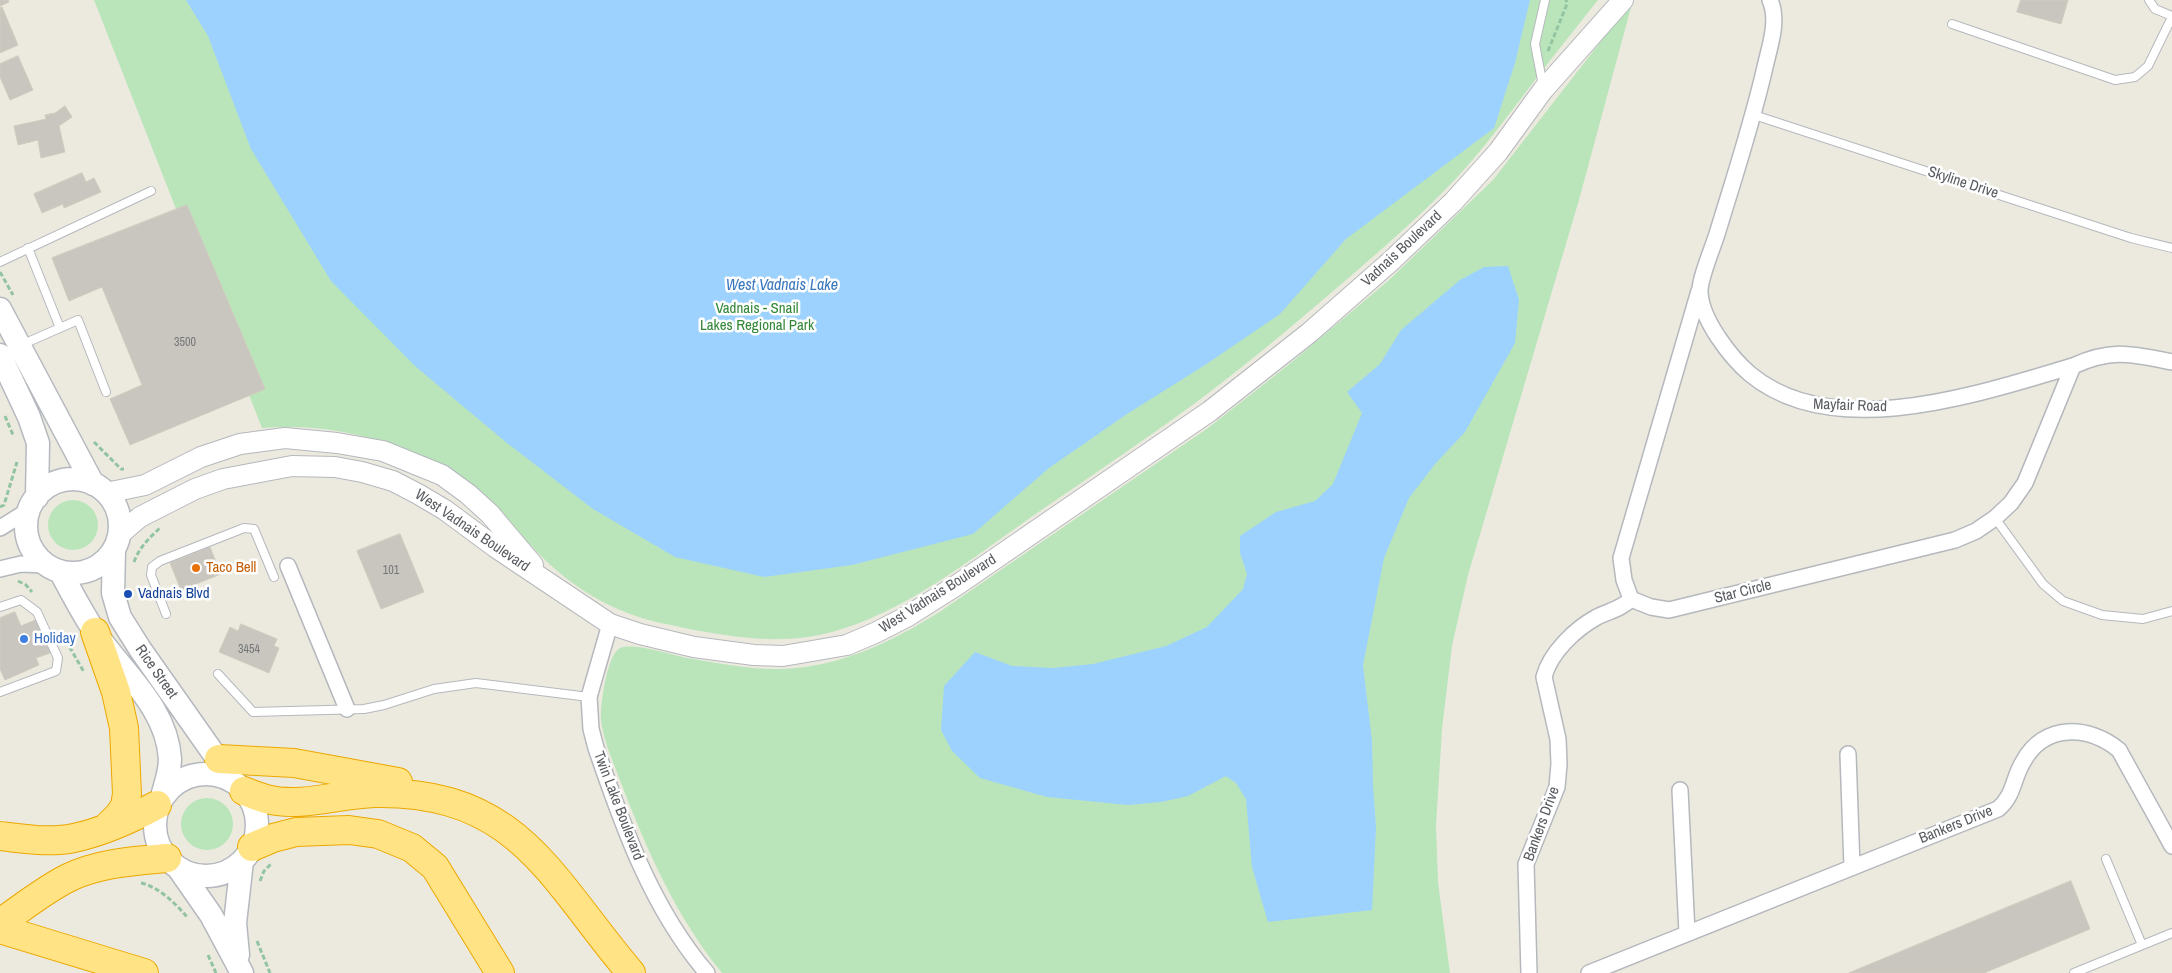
<!DOCTYPE html>
<html>
<head>
<meta charset="utf-8">
<style>
  body { margin:0 }
  canvas { display:block; background:#eceadf }
</style>
</head>
<body>
<canvas width="2172" height="973"></canvas>
<script>
const ctx = document.querySelector('canvas').getContext('2d');
ctx.lineJoin = 'round';
function fillPath(path, color) {
  ctx.fillStyle = color;
  ctx.fill(path, 'evenodd');
}
function stroke(path, color, width, dash) {
  ctx.strokeStyle = color;
  ctx.lineWidth = width;
  ctx.lineCap = dash ? 'butt' : 'round';
  ctx.setLineDash(dash || []);
  ctx.stroke(path);
}
function label(font, color, halo, rows, align = 'center') {
  ctx.font = font + ' "Archivo Narrow",sans-serif';
  ctx.lineWidth = 5;
  ctx.setLineDash([]);
  ctx.textBaseline = 'middle';
  ctx.strokeStyle = halo;
  ctx.fillStyle = color;
  for (const [text, x, y, turn = 0] of rows) {
    ctx.save();
    ctx.translate(x, y);
    ctx.rotate((+turn || 0) * Math.PI / 180);
    ctx.textAlign = isNaN(turn) ? turn : align;
    if (halo) ctx.strokeText(text, 0, 0);
    ctx.fillText(text, 0, 0);
    ctx.restore();
  }
}
const green = new Path2D(`
  M94,0H1598C1576,28 1553,56 1532,84C1504,121 1476,159 1443,192C1414,221 1383,248 1352,275C1304,316 1256,357 1206,395C1151,436 1094,474 1037,513C975,556 906,612 832,632C785,645 741,638 694,630C672,625 651,622 630,614C597,602 566,581 541,556C524,539 509,518 490,502C426,448 346,421 262,428Z
  M1633,0L1579,200L1468,575L1452,646L1442,729L1436,825L1438,882L1450,973H722C668,907 638,828 608,749C605,739 602,730 601,720C600,706 607,654 620,648C634,642 672,655 687,658C718,663 751,670 782,669C840,667 892,642 941,611L1208,428L1287,366L1388,281L1493,180Z
  M48 525a25 25 0 1 1 50 0a25 25 0 1 1-50 0Z
  M181 824a26 26 0 1 1 52 0a26 26 0 1 1-52 0Z`);
const water = new Path2D(`
  M186,0H1530L1515,63L1494,128L1346,239L1280,314L1205,365L1127,414L1049,468L973,534L852,565L764,577L675,557L593,509L507,443L415,366L331,281L251,149L208,36Z
  M1508,266L1519,300L1515,343L1465,432L1435,464L1409,498L1384,558L1363,665L1372,741L1373,786L1376,827L1372,910L1268,922L1252,867L1246,799L1236,783L1226,776L1188,796L1161,802L1128,805L1047,797L980,778L952,751L941,730L944,686L975,652L1012,666L1053,668L1093,664L1166,646L1207,627L1243,589L1247,574L1240,553V536L1276,512L1315,501L1333,484L1362,413L1347,392L1380,364L1401,330L1460,280L1484,267Z`);
const building = new Path2D(`
  M0,0H8L9,2L0,6Z
  M2021,0H2068L2061,24L2017,12Z
  M2,7L18,45L0,53V8Z
  M18,56L33,90L10,100L0,77V64Z
  M65,106L72,117L59,126L65,152L41,158L38,140L18,145L14,126L46,119L45,115L55,113Z
  M82,173L86,182L94,178L101,192L64,208L63,204L42,213L34,194Z
  M187,205L265,389L130,445L110,399L142,385L102,287L69,301L52,258Z
  M400,534L424,592L381,609L357,551Z
  M210,547L221,574L181,590L170,563Z
  M15,612L21,626L40,618L53,652L36,658L39,665L5,680L0,669V618Z
  M241,624L277,639L274,646L279,648L269,673L219,652L230,627L238,631Z
  M2071,881L2090,929L1984,973H1849Z`);
const path = new Path2D(`
  M1548,51L1567,4L1566,0
  M0,272L13,295
  M5,416L13,435
  M94,442L121,469H124
  M0,507L4,505L17,462
  M134,562C139,548 149,538 160,528
  M18,581L26,585L32,592
  M62,634L84,672
  M260,881L264,871L271,864
  M141,883C159,887 175,903 187,917
  M257,941L270,973
  M208,955L216,973`);
const service = new Path2D(`
  M2149,0L2155,9L2172,16
  M1952,24L2115,80L2135,77L2148,66L2172,17
  M1543,86L1535,44L1545,0
  M1754,115L2131,238L2172,248
  M28,248L60,328
  M0,262L151,191
  M21,345L78,320L106,392
  M1995,518L2043,584L2063,601L2102,615L2143,619L2172,611
  M0,607L21,600L37,612L58,658L56,671L0,692
  M166,614L151,575L152,567L160,561L244,528L254,529L274,577
  M218,674L253,712L364,709L384,705L434,689L476,683L589,697
  M2106,859L2142,945
  M2074,973L2172,933`);
const minor = new Path2D(`
  M1770,0C1779,21 1770,45 1765,67C1752,124 1734,178 1717,234C1713,247 1699,280 1700,292C1701,319 1730,357 1750,374C1834,444 1981,393 2073,366C2112,348 2132,354 2172,362
  M1699,291L1621,558L1624,580L1631,599L1651,607L1669,610L1955,540L1976,531L1995,518L2011,503L2025,483L2073,366
  M0,528L29,510
  M288,566L347,709
  M0,569L21,564L46,565
  M610,624L589,697L591,729L596,748C623,827 652,909 707,973
  M1848,754L1852,867
  M1680,790L1687,933
  M1529,973L1526,864L1557,787L1559,764L1558,739L1544,677C1550,653 1575,629 1597,617C1609,611 1621,609 1631,599
  M1589,973L1998,809C2014,796 2013,778 2023,762C2044,723 2088,725 2119,750L2172,846`);
const tertiary = new Path2D(`
  M106,493L145,485L201,457L240,444L285,438L337,443L383,451L442,475L468,494L490,514L533,565
  M119,535L140,517L195,489L223,479L292,466L335,467L362,472L393,481L418,494L445,510L495,547L610,624L640,634L694,647L754,655L783,656L847,645L877,632L908,616L957,585L1210,411L1309,333L1391,261L1453,202L1498,152L1543,90L1623,0`);
const secondary = new Path2D(`
  M0,309L93,484
  M0,355L29,417L38,443L37,497
  M26 526a47 47 0 1 1 94 0a47 47 0 1 1-94 0Z
  M114,550L113,593L120,617L140,649L228,774
  M60,571C71,591 82,613 95,632C122,672 167,707 170,759C170,771 166,782 163,793
  M155 825a51 51 0 1 1 102 0a51 51 0 1 1-102 0Z
  M179,869L211,915L242,973
  M238,955L235,923L242,861`);
const motorway = new Path2D(`
  M95,632L116,692L124,728L127,794L125,806L119,815L107,827
  M219,759L294,763L398,782
  M244,791C251,794 259,797 266,799C301,808 339,794 375,793C519,791 550,878 631,973
  M0,836C23,839 50,843 74,838C102,832 131,819 157,805
  M252,847L273,838L296,832L349,830L378,834L412,848L435,867L500,973
  M0,923C22,908 44,890 68,878C98,863 134,861 167,858
  M0,929L144,973`);
const markers = [
  [196,568,5,"#e8710a"],
  [128,594,5,"#1a4fb4"],
  [24,639,5,"#3f7fe0"]
];
const numberNames = [
  ["3500",185,343],
  ["101",391,571],
  ["3454",249,650]
];
const streetNames = [
  ["Skyline Drive",1963,183,18],
  ["Vadnais Boulevard",1402,249,-43],
  ["Mayfair Road",1850,406,2],
  ["West Vadnais Boulevard",472,531,34],
  ["Star Circle",1743,592,-14],
  ["West Vadnais Boulevard",938,594,-32],
  ["Rice Street",156,672,55],
  ["Twin Lake Boulevard",618,806,69],
  ["Bankers Drive",1542,824,-70],
  ["Bankers Drive",1956,825,-22]
];
const parkNames = [
  ["Vadnais - Snail",757,309],
  ["Lakes Regional Park",757,326]
];
const foodNames = [
  ["Taco Bell",206,568]
];
const transitNames = [
  ["Vadnais Blvd",138,594]
];
const shopNames = [
  ["Holiday",34,639]
];
const waterNames = [
  ["West Vadnais Lake",782,286]
];
fillPath(green, '#bae5bb');
fillPath(water, '#9dd2ff');
fillPath(building, '#c9c6bf');
stroke(building, '#d1cbbe', 1);
stroke(service, '#b5b8bd', 10);
stroke(minor, '#b5b8bd', 18);
stroke(tertiary, '#b5b8bd', 22);
stroke(secondary, '#b5b9bf', 25);
stroke(motorway, '#eca800', 30);
stroke(path, '#92c4a2', 3, [5, 2.5]);
stroke(service, '#fff', 8);
stroke(minor, '#fff', 15);
stroke(tertiary, '#fff', 20);
stroke(secondary, '#fff', 22);
stroke(motorway, '#ffe384', 28);
for (const [x, y, r, color] of markers) {
  const dot = new Path2D();
  dot.arc(x, y, r, 0, 2 * Math.PI);
  ctx.fillStyle = color;
  ctx.fill(dot);
  stroke(dot, '#fff', 2);
}
label('12px', '#747678', null, numberNames);
label('15px', '#585c61', '#fff', streetNames);
label('15px', '#328738', '#fff', parkNames);
label('15px', '#c56008', '#fff', foodNames, 'left');
label('15px', '#164399', '#fff', transitNames, 'left');
label('15px', '#366cbe', '#fff', shopNames, 'left');
label('italic 16px', '#3a77bc', '#fff', waterNames);
</script>
</body>
</html>
